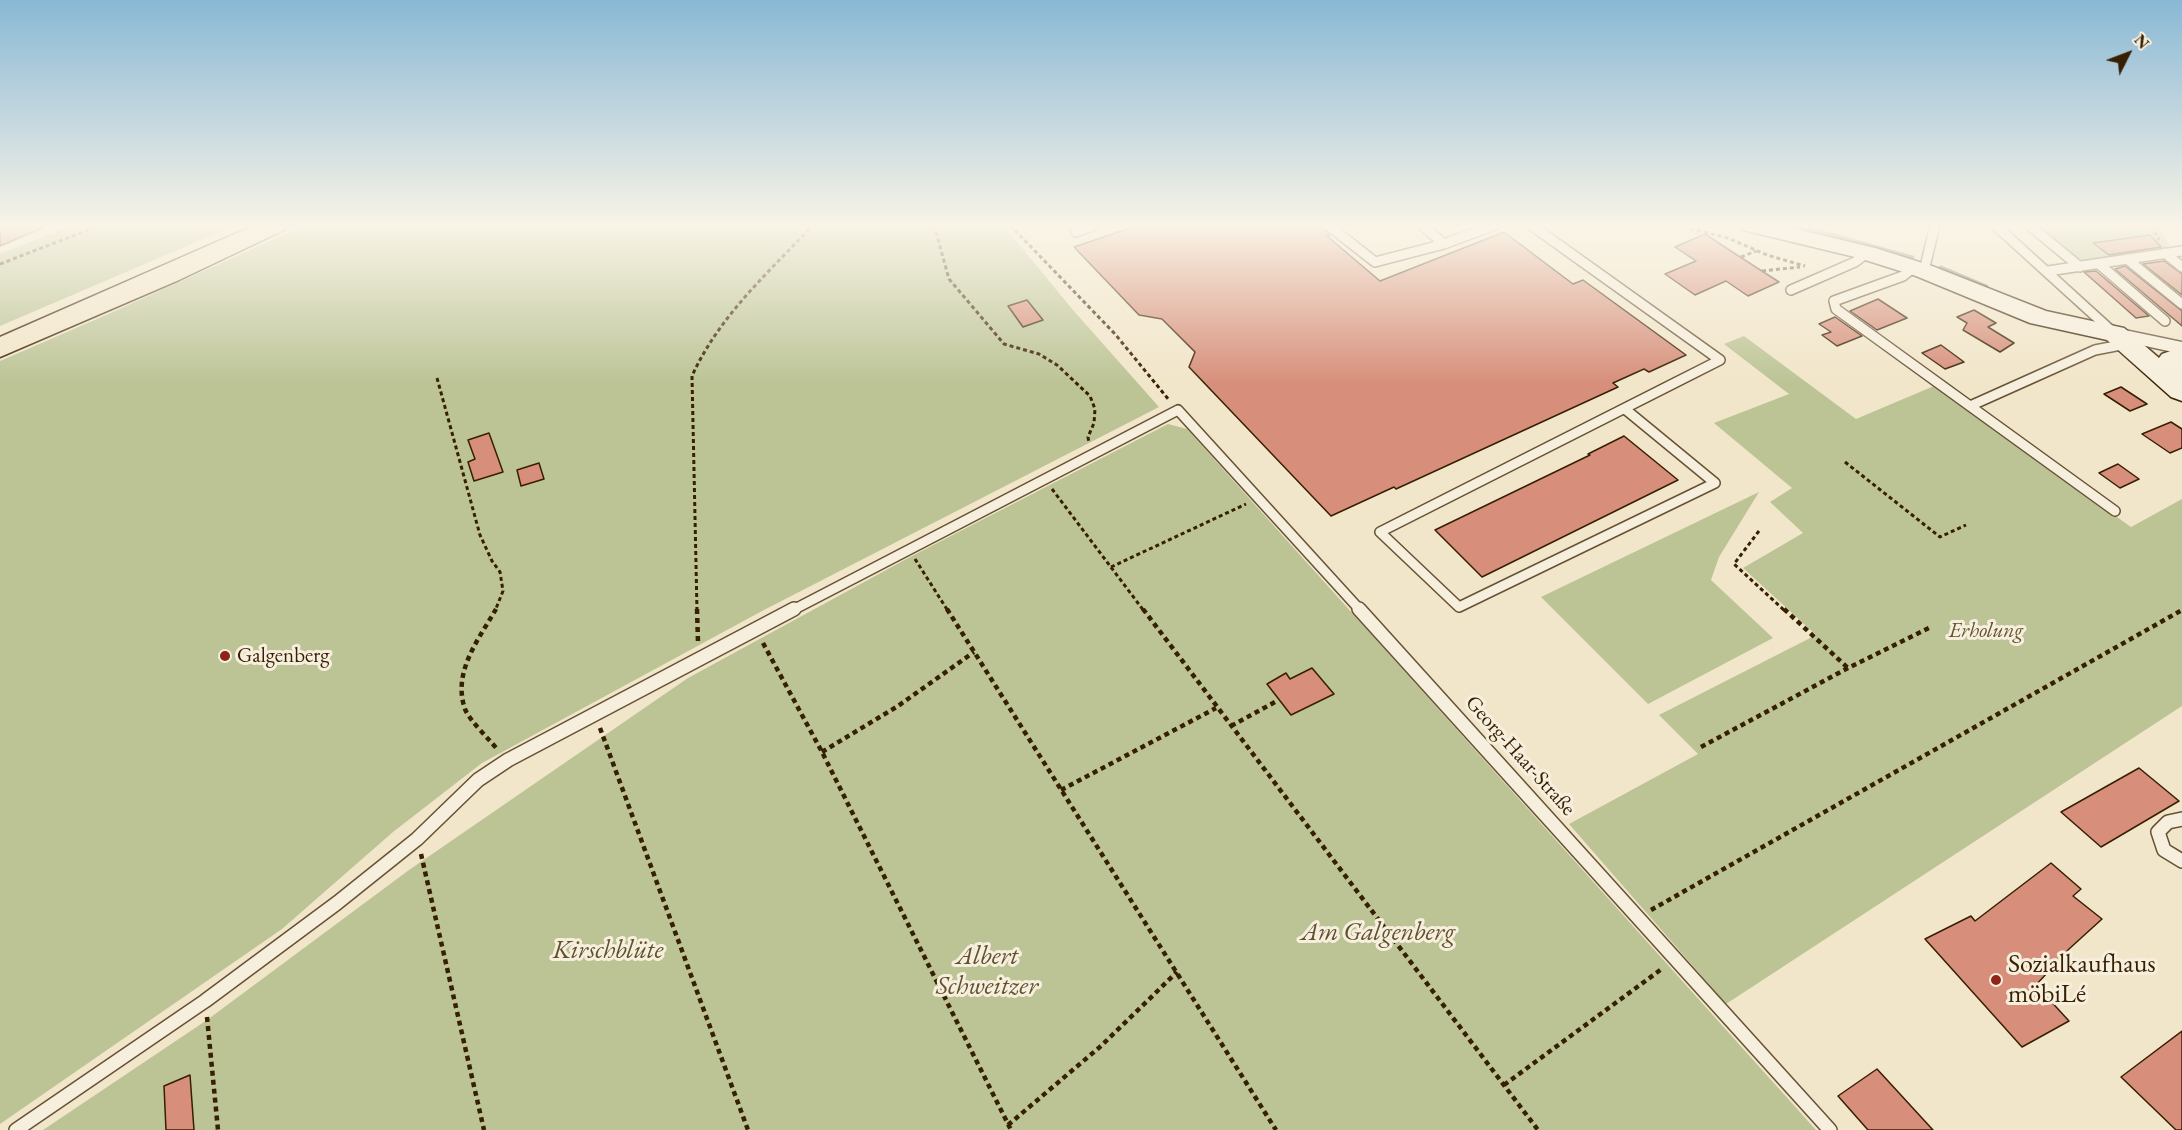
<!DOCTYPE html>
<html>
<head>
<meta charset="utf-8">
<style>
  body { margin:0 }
  #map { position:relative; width:2182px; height:1130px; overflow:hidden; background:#f2e6ca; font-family:"EB Garamond",serif }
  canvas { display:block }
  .north { position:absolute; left:2098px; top:24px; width:60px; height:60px; -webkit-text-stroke:4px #f7efdd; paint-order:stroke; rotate:48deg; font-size:16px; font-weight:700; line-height:24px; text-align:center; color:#371f02 }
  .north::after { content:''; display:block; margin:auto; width:21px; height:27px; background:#371f02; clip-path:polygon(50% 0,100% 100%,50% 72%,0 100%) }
</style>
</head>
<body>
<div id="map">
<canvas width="2182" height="1130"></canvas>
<div class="north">N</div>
</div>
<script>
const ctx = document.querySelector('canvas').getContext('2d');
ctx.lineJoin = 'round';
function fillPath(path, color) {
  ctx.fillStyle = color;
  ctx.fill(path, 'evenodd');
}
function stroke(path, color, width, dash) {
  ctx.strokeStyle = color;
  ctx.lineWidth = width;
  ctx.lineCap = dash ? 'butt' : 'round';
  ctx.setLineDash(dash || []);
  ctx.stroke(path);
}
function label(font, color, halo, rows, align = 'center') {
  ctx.font = font + ' "EB Garamond",serif';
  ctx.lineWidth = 6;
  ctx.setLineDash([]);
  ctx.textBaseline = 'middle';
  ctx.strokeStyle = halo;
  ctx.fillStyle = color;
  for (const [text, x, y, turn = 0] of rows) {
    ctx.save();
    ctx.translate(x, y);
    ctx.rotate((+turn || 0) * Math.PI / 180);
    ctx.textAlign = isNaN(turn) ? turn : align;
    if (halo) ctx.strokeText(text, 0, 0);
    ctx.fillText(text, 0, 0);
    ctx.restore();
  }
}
const green = new Path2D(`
  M73,225H236L0,326V254Z
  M305,225H1003L1073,310L1159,407L762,611L482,763L393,832L282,929L0,1124V361L106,315Z
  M2036,225H2159L2171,249L2079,262Z
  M1744,336L1856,419L1934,386L2131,527L2182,499V706L1726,1004L1569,824L1698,754L1659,715L1816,635L1743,568L1803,533L1770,502L1792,488L1714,423L1789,394L1724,344Z
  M1168,424L1187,429L1816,1130H43L207,1020L409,870L688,678L910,557Z
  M1759,492L1719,557L1711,580L1773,638L1648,704L1541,597Z`);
const stream = new Path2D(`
  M1795,225L1912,258
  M1941,268L1986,287`);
const building = new Path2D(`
  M0,225H49L0,246Z
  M1139,225H1321L1330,235L1327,236L1380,281L1504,232L1573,284L1583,280L1686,355L1649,372L1644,369L1613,383L1618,387L1396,489L1394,487L1331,516L1189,367L1195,352L1162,319L1139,315L1074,247Z
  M1705,234L1737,255L1779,282L1748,296L1726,281L1695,295L1665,274L1696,261L1675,247Z
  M2150,235L2161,247L2109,255L2093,243Z
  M2164,261L2182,274V295L2143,264Z
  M2125,266L2182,311V326L2115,269Z
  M2096,271L2149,316L2136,318L2084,272Z
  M1878,299L1907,318L1877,330L1850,311Z
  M1027,300L1043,320L1023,327L1008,306Z
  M1974,310L1996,323L1988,327L2014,343L2000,352L1963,330L1967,323L1957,317Z
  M1835,317L1862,336L1837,346L1822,335L1831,332L1819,324Z
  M1941,345L1964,362L1945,369L1922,353Z
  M2121,387L2147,404L2130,411L2104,394Z
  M2171,422L2182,429V448L2170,453L2142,434Z
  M489,433L503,472L474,481L468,462L475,459L468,440Z
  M1624,436L1678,480L1482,577L1435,530L1590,455L1588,454Z
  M539,463L544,479L521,486L517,470Z
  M2118,464L2139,479L2120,488L2099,473Z
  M1312,668L1334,694L1291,715L1267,684L1286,673L1290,679Z
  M2139,768L2179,801L2101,847L2061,812Z
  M2051,863L2081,889L2073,896L2102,919L2069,949L2036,985L2069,1021L2022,1047L1925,939L1971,916L1975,921Z
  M2182,1031V1130H2176L2121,1077Z
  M1877,1069L1933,1130H1868L1838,1096Z
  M190,1075L194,1130H166L164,1086Z`);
const pathFar1 = new Path2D(`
  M934,225L949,279L1004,344L1039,354L1057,365L1090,396L1095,409L1094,423L1088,437L1089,443
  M1010,225L1115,334L1169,400
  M1677,225L1728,238L1767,255L1805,266
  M2152,225L2159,240
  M1741,257L1756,251
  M0,264L101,225
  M1762,271L1800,267
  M437,378L480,535L492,561L500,572L503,591L495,611
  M1845,462L1940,537L1966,525
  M1052,489L1144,611
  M1759,531L1734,564L1785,611
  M915,559L948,611
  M1111,567L1246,504
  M697,611L692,376C719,316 769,272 813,225`);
const path = new Path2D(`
  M496,609C479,639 452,672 465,709C469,720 489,739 497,749
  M697,609L698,642
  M947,609L1276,1130
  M1143,609L1538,1130
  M1784,609L1848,668
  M763,643L822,752L1011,1130
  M1231,726L1275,702
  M600,728L748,1130
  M1701,747L1848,668L1929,628
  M822,752L898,706L974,652
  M1061,790L1216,708
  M421,854L484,1130
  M1651,910L2182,610
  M207,1017L218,1130
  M1504,1085L1663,968
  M1008,1125L1101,1046L1177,972`);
const laneFar1 = new Path2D(`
  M1328,225L1375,262L1444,244L1422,225
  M1531,225L1720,360L1380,532L1459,607L1715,483L1625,409
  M1995,225L2115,334
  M2029,225L2080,267
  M1076,232L1095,225
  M1444,244L1495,225
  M2165,253L2182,267
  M2127,259L2182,304
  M2099,264L2165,321
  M1913,268L1903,276L1834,301L1836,309L2115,511
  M1924,271L1934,229
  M2048,271L2182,251
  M1791,290L1855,262L1867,253
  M1970,406L2095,350L2126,344
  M791,611L1178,410L1361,611`);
const lane = new Path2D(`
  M1359,609L1830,1130
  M2182,819L2168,822L2158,832L2164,850L2182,861
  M16,1130L205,1001L337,903L417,839L478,780L508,760L794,609`);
const street = new Path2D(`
  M2115,328L2182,342V354L2109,338L2106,334L2109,330Z`);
const secondary = new Path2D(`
  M1740,225H1779L1875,248L1932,266L2046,311L2124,328L2159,358L2162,354L2182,347V401L2171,397L2107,340L2030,323L1916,276L1859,258L1743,230Z`);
const primary = new Path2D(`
  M255,225H288L284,230L179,280L0,357V337Z`);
const markers = [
  [225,656,6,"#8f2418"],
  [1996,980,6,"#8f2418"]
];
const parkNames = [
  ["Erholung",1986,631]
];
const poiNames = [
  ["Galgenberg",237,656]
];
const streetNames = [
  ["Georg-Haar-Straße",1520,756,48]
];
const nearParknames = [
  ["Am Galgenberg",1378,933],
  ["Kirschblüte",608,951],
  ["Albert",987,957],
  ["Schweitzer",987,987]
];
const nearPoinames = [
  ["Sozialkaufhaus",2008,965],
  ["möbiLé",2008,995]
];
fillPath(green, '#bcc496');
stroke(stream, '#737f70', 5);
fillPath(building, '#d78f7b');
stroke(building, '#371f02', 1.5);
stroke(laneFar1, '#665134', 12);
stroke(lane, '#665134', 16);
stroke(street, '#665134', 3);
stroke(secondary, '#371f02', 3);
stroke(primary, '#371f02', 3);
stroke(pathFar1, '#371f02', 3, [4, 3]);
stroke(path, '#371f02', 4.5, [5, 4]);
stroke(laneFar1, '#f7efdd', 9);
stroke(lane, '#f7efdd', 13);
fillPath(street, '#f7efdd');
fillPath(secondary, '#f7efdd');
fillPath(primary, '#f2e6ca');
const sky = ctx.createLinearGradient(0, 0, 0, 383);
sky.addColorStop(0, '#89b8d5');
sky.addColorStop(0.59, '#f9f4e7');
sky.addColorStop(1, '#f9f4e700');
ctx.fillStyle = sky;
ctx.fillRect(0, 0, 2182, 383);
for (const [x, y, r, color] of markers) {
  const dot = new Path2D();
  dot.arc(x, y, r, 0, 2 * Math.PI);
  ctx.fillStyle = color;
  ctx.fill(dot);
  stroke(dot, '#f7efdd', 2);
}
label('italic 21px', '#5f512e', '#f7efdd', parkNames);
label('21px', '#371f02', '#f7efdd', poiNames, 'left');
label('21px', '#371f02', '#f7efdd', streetNames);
label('italic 26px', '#5f512e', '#f7efdd', nearParknames);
label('26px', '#371f02', '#f7efdd', nearPoinames, 'left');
</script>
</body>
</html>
